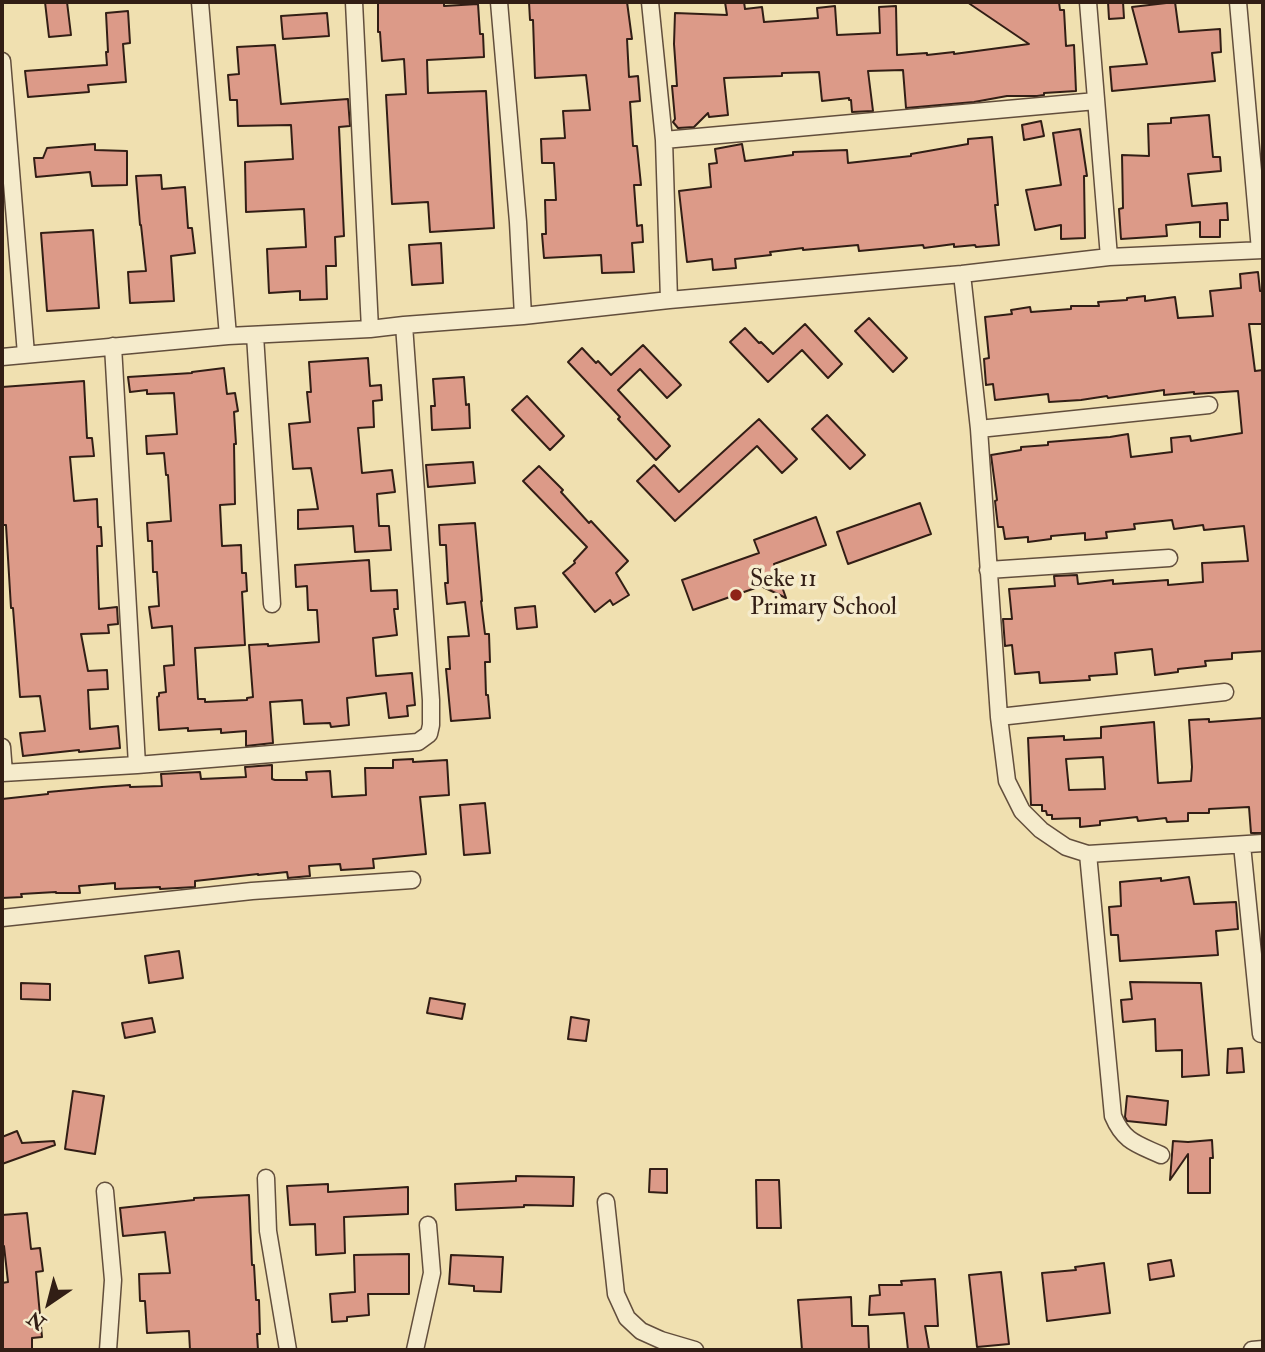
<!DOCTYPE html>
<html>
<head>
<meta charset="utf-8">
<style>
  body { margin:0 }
  #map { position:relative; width:1265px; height:1352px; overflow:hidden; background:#f0e0b0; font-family:"IM FELL Double Pica",serif }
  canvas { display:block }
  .frame { position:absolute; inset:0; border:4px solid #321e15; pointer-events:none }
  .north { position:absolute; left:14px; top:1268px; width:70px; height:70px; -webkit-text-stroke:5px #f5ebcc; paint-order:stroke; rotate:215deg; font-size:19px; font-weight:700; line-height:28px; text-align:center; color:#321e15 }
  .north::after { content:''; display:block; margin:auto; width:24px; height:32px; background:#321e15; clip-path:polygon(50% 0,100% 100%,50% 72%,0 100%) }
</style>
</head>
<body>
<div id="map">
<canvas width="1265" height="1352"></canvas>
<div class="frame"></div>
<div class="north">N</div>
</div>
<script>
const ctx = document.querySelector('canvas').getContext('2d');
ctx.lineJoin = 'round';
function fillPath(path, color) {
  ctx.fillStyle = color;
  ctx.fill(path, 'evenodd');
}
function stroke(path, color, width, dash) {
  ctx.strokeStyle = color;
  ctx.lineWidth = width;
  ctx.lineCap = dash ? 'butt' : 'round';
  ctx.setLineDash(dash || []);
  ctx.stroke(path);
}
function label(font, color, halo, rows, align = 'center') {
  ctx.font = font + ' "IM FELL Double Pica",serif';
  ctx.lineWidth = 7;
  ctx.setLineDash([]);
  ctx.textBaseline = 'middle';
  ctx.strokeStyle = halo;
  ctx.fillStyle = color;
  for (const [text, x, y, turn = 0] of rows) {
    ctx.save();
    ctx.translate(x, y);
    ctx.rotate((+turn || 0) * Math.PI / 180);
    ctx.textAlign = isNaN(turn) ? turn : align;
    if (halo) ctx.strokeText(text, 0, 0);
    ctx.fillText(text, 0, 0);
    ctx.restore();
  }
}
const building = new Path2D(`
  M45,2H67L71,35L49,37Z
  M378,2H444V6L478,4L480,34H483L484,57L427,60L428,93L486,91L494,228L430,232L428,202L392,204L386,95L406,94L404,59L382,61L380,32H378Z
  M529,2H627L632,39H627L629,77L638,76L640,101L630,102L633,146H637L641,185H634L637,226L642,225L643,242L632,243L634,272L602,273L601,255L544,258L542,234H546L545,200H556L554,163H542L541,139L565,138L563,111L590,110L586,75L535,78L533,20H530Z
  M725,2H744L745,9L762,7L764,22L818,18L817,8L835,6L837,35L880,33L879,7L896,6L897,55L927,53V55L954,52V54L1029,44L967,2H1059L1060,10H1064L1066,46L1074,45L1076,91L1044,93V95L1037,96H1007L974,102L906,108L903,70L868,71L873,111L852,112L851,100H849V98L822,101L819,72L782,73V76L724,78L728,115L709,117L708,113L694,127L678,128L673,122L675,119L672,86H677L674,44L675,13L727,15Z
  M1108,2H1123L1124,18L1109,19Z
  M1175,2L1179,32L1220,29L1221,52L1212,53L1215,81L1112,91L1110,67L1147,64L1132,7Z
  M128,11L130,43L123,44L126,82L88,85L89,92L28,97L25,71L107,65L106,52H108L106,13Z
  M327,13L329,36L283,39L281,16Z
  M275,45L281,104L348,99L350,126L339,127L344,236L335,237L336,266H326L327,299L300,300V291L269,293L267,249L306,247L304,209L246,212L245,162L293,159L291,125L238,126L237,100H230L228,75L239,74L237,47Z
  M1209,115L1213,157H1220L1221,171L1188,174L1192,206L1227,203L1228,220H1220V237H1200V222L1166,225L1167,236L1121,239L1119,209L1123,208L1122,155L1149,156L1148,124L1171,123V118Z
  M1041,121L1044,136L1024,140L1022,125Z
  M1080,129L1087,176H1084L1085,238L1061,239V225L1035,230L1026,190L1061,185L1053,133Z
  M992,137L998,205H995L999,245L976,247L975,245L954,247V244L924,248L923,245L859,251L858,245L803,250V248L770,252L771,255L735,259L736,268L713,270L712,259L687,262L679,191L711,187L709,164L717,163L715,149L742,144L745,161L793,155V152L847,150L848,163L911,156V154L968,144V139Z
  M95,144V150L127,151V185L92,186L90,172L36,177L34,158H43L47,148Z
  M161,175L162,189L185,187L188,228H192L195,253L171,256L174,301L130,303L128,272L146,271L141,225H140L136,176Z
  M93,230L99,308L47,311L41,233Z
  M441,243L443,283L412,285L409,245Z
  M1258,272L1260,291H1263V324H1249L1255,371L1263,370V651L1232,653V659L1205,661L1206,666L1178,669V672L1155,675L1152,649L1115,653L1117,674L1089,676L1090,680L1040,683L1039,672L1015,674L1012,645L1005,646L1003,619H1012L1009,589L1055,586L1054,576L1077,575L1078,584L1113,580V584L1168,580V585L1203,582L1202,563L1248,561L1244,526L1204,530L1203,525L1174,529L1172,520L1134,524L1135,529L1106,532L1107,538L1085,540V533L1051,536V539L1028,542V537L1005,539L1003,527H998L995,501L997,500L991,455L1021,450V447L1048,445V442L1110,437L1128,434L1131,457L1172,452L1171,438L1190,436L1191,441L1242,433L1238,391L1194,394V392L1164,395V390L1108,398L1107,396L1081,400L1049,402L1048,394L995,400L993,384L986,385L984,359L989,358L985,317L1012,314L1011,310L1030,307L1031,312L1071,309V306H1099L1098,302L1127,300V298L1145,296V301L1175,297L1178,318L1213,316L1210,291L1241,288L1240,274Z
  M869,318L907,358L893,372L855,331Z
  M805,324L842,364L828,378L802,350L768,382L730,342L745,328L759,343L761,342L773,354Z
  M643,345L681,385L667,398L640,369L618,390L670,446L656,460L618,419L620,417L568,362L582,348L596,363L598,361L611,375Z
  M368,358L370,386L381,385L382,400L373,401L374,427L358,428L362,473L392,470L395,492L377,494L379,526H389L391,550L355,552L353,526L298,529V510L318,509L311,468L293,469L289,424L310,422L307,392H311L309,362Z
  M224,368L227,394L235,393L238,411L234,412L236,444H234L235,504L220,505L222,546L241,545L242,573H246L247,591L242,592L245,645L195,648L198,699H205V702L247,700V698L253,697L249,645L268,644V646L319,642L317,610H308L307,586L296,587L295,565L369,560L371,591L397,590L398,609H394L397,635L373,638L376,676L412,673L415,705L407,706L408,716L389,718L386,693L347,698L349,725L331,727L330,723L304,724L302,700L270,702L273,743L246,746V731L221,733V729L188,731V728L159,730L157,697L159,696V693L166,692L164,666L174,665L172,626L152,628L149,607L159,606L157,572H153L152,541H148L147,523L171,521L168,475H166L164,453L147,454L146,436L177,434L174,393L147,394V390L130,392L128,377L192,373V372Z
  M464,377L466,405L469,404L470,428L432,430L431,406H435L433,379Z
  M84,381L87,438H92L94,456L70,457L74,501L97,499L98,527H101L102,546H97L99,609L117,607L118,624L108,625L109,633L81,634L88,671L107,670L108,689L88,690L90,729L118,726L120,748L79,752V750L23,756L20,733L45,731L40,696L20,697L13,608H11L6,525H2V477H3L2,387Z
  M527,396L564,436L550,450L512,410Z
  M827,415L865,455L850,469L812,429Z
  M759,419L797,459L782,473L757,446L675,521L637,481L654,465L679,492Z
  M473,462L475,483L428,487L426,465Z
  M539,466L563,490L561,492L589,523L591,521L628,561L616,573L629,595L613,605L610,600L595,612L563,573L575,563L574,561L587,547L523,481Z
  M920,503L931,534L848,564L837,532Z
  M816,517L826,545L774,564L786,598L761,586L693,610L682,580L759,553L754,540Z
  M475,523L482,601H481L485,634H489L490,662H485L486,695H488L490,718L451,721L446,669H450L448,637L469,636L465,602L447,604L445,583H448L446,545H440L439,525Z
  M535,606L537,627L517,629L515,608Z
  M1263,718V833H1251L1249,807L1209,809V813H1188V821L1167,822L1166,818L1138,821L1137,817L1100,821V825L1080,827V818L1052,819V815H1047L1046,811H1042V805H1031L1028,738L1064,736V740L1101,738V727L1154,722L1158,783L1191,781L1192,767L1189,720L1209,719V722ZM1103,757L1105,789L1069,790L1066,759Z
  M413,759V762L447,760L449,795L420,797L426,854L373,859L374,868L341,870L340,864L309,866L310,876L288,878L287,872L258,875V874L195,881V887L160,889V887L115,889V883L79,886L80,893H56V892L21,894L22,897L2,898V799L48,794V792L102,787L130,785V787L162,786L161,774L200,772L201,779L246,777L245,767L272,765V779L275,780H307L306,772L330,771L332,797L366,795L365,768H393V760Z
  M485,803L490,853L464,855L460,805Z
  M1189,877L1194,904L1236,902L1238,929L1216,931L1218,955L1120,961L1118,935H1111L1109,907L1121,906L1120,882L1161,878V881Z
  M179,951L183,978L149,983L145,956Z
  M1130,982L1201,983L1209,1075L1182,1077V1050L1156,1051L1155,1019L1123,1022L1121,1000L1132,999Z
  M21,983L50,984V1000L21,999Z
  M430,998L465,1004L462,1019L427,1013Z
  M571,1017L589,1020L586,1041L568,1039Z
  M152,1018L155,1032L125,1038L122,1023Z
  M1242,1048L1244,1072L1227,1073L1228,1049Z
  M73,1091L104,1096L95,1154L65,1149Z
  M1127,1096L1168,1101L1166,1125L1127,1121L1125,1117Z
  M17,1131L22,1143L54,1141L55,1145L2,1164V1137Z
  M1212,1140L1213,1158H1210V1193H1188V1154L1170,1180L1173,1141L1188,1142Z
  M650,1169H667V1193L649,1192Z
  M516,1176L574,1177L573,1206L524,1205V1207L456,1210L455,1184L516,1181Z
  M756,1180H779L781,1228H757Z
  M328,1184V1192L408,1187V1214L344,1217L345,1253L316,1255L315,1224L290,1225L287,1186Z
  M249,1195L252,1265H254L256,1300H259L260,1334H257L258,1350H190L189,1331L147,1333L145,1301H140L139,1274L170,1273L165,1232L123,1236L120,1208L194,1200V1198Z
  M27,1213L31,1249L40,1248L43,1271L36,1272L42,1337L32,1338V1350H2V1283L8,1282L4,1246H2V1215Z
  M409,1254V1294H368L369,1315L347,1317V1321L332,1322L330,1294L355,1292L354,1255Z
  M451,1255L503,1257L501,1292L474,1291V1286L449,1284Z
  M1171,1260L1174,1276L1150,1280L1148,1264Z
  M1104,1263L1110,1313L1047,1321L1042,1273L1076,1270L1075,1267Z
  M1001,1272L1009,1344L977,1347L969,1275Z
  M935,1279L938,1326H925L929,1349L908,1350L904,1313L869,1315L870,1296L880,1295L879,1285H902L901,1281Z
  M851,1297L852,1326H868L869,1350H802L798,1300Z`);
const street = new Path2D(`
  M200,2L228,336
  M354,2L370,329
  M499,2L518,222L523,316
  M650,2L664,140L669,300
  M1088,2L1109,257
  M1238,2L1260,250
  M2,61L26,354
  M664,140L1096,101
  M962,274L979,429L999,717L1007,781L1022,811L1041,830L1066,847L1088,854L1263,843
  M255,335L272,604
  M113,346L137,765
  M2,357L228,336L370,329L404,325L523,316L669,300L962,274L1109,257L1263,250
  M979,429L1209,405
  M988,570L1169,558
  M999,717L1225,692
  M2,747L4,773
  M2,773L137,765L418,742L429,734L431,725V700L404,325
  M1242,845L1261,1034
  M1088,854L1113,1116C1124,1142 1137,1144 1161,1155
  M2,918L252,891L412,880
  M266,1178L268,1231L288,1350
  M105,1191L113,1280L108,1350
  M606,1202L616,1294L627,1318L641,1331L661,1340L695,1350
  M415,1350L432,1273L428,1225
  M1252,1350L1263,1349`);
const markers = [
  [736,595,7,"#8f2418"]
];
const poiNames = [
  ["Seke 11",750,581],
  ["Primary School",750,609]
];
fillPath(building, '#dc9a88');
stroke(building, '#321e15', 2);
stroke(street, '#624e3c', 19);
stroke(street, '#f5ebcc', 16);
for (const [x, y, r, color] of markers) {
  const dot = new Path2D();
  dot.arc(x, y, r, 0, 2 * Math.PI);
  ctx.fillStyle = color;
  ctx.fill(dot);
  stroke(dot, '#f5ebcc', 2.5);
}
label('24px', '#321e15', '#f5ebcc', poiNames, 'left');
</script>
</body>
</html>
